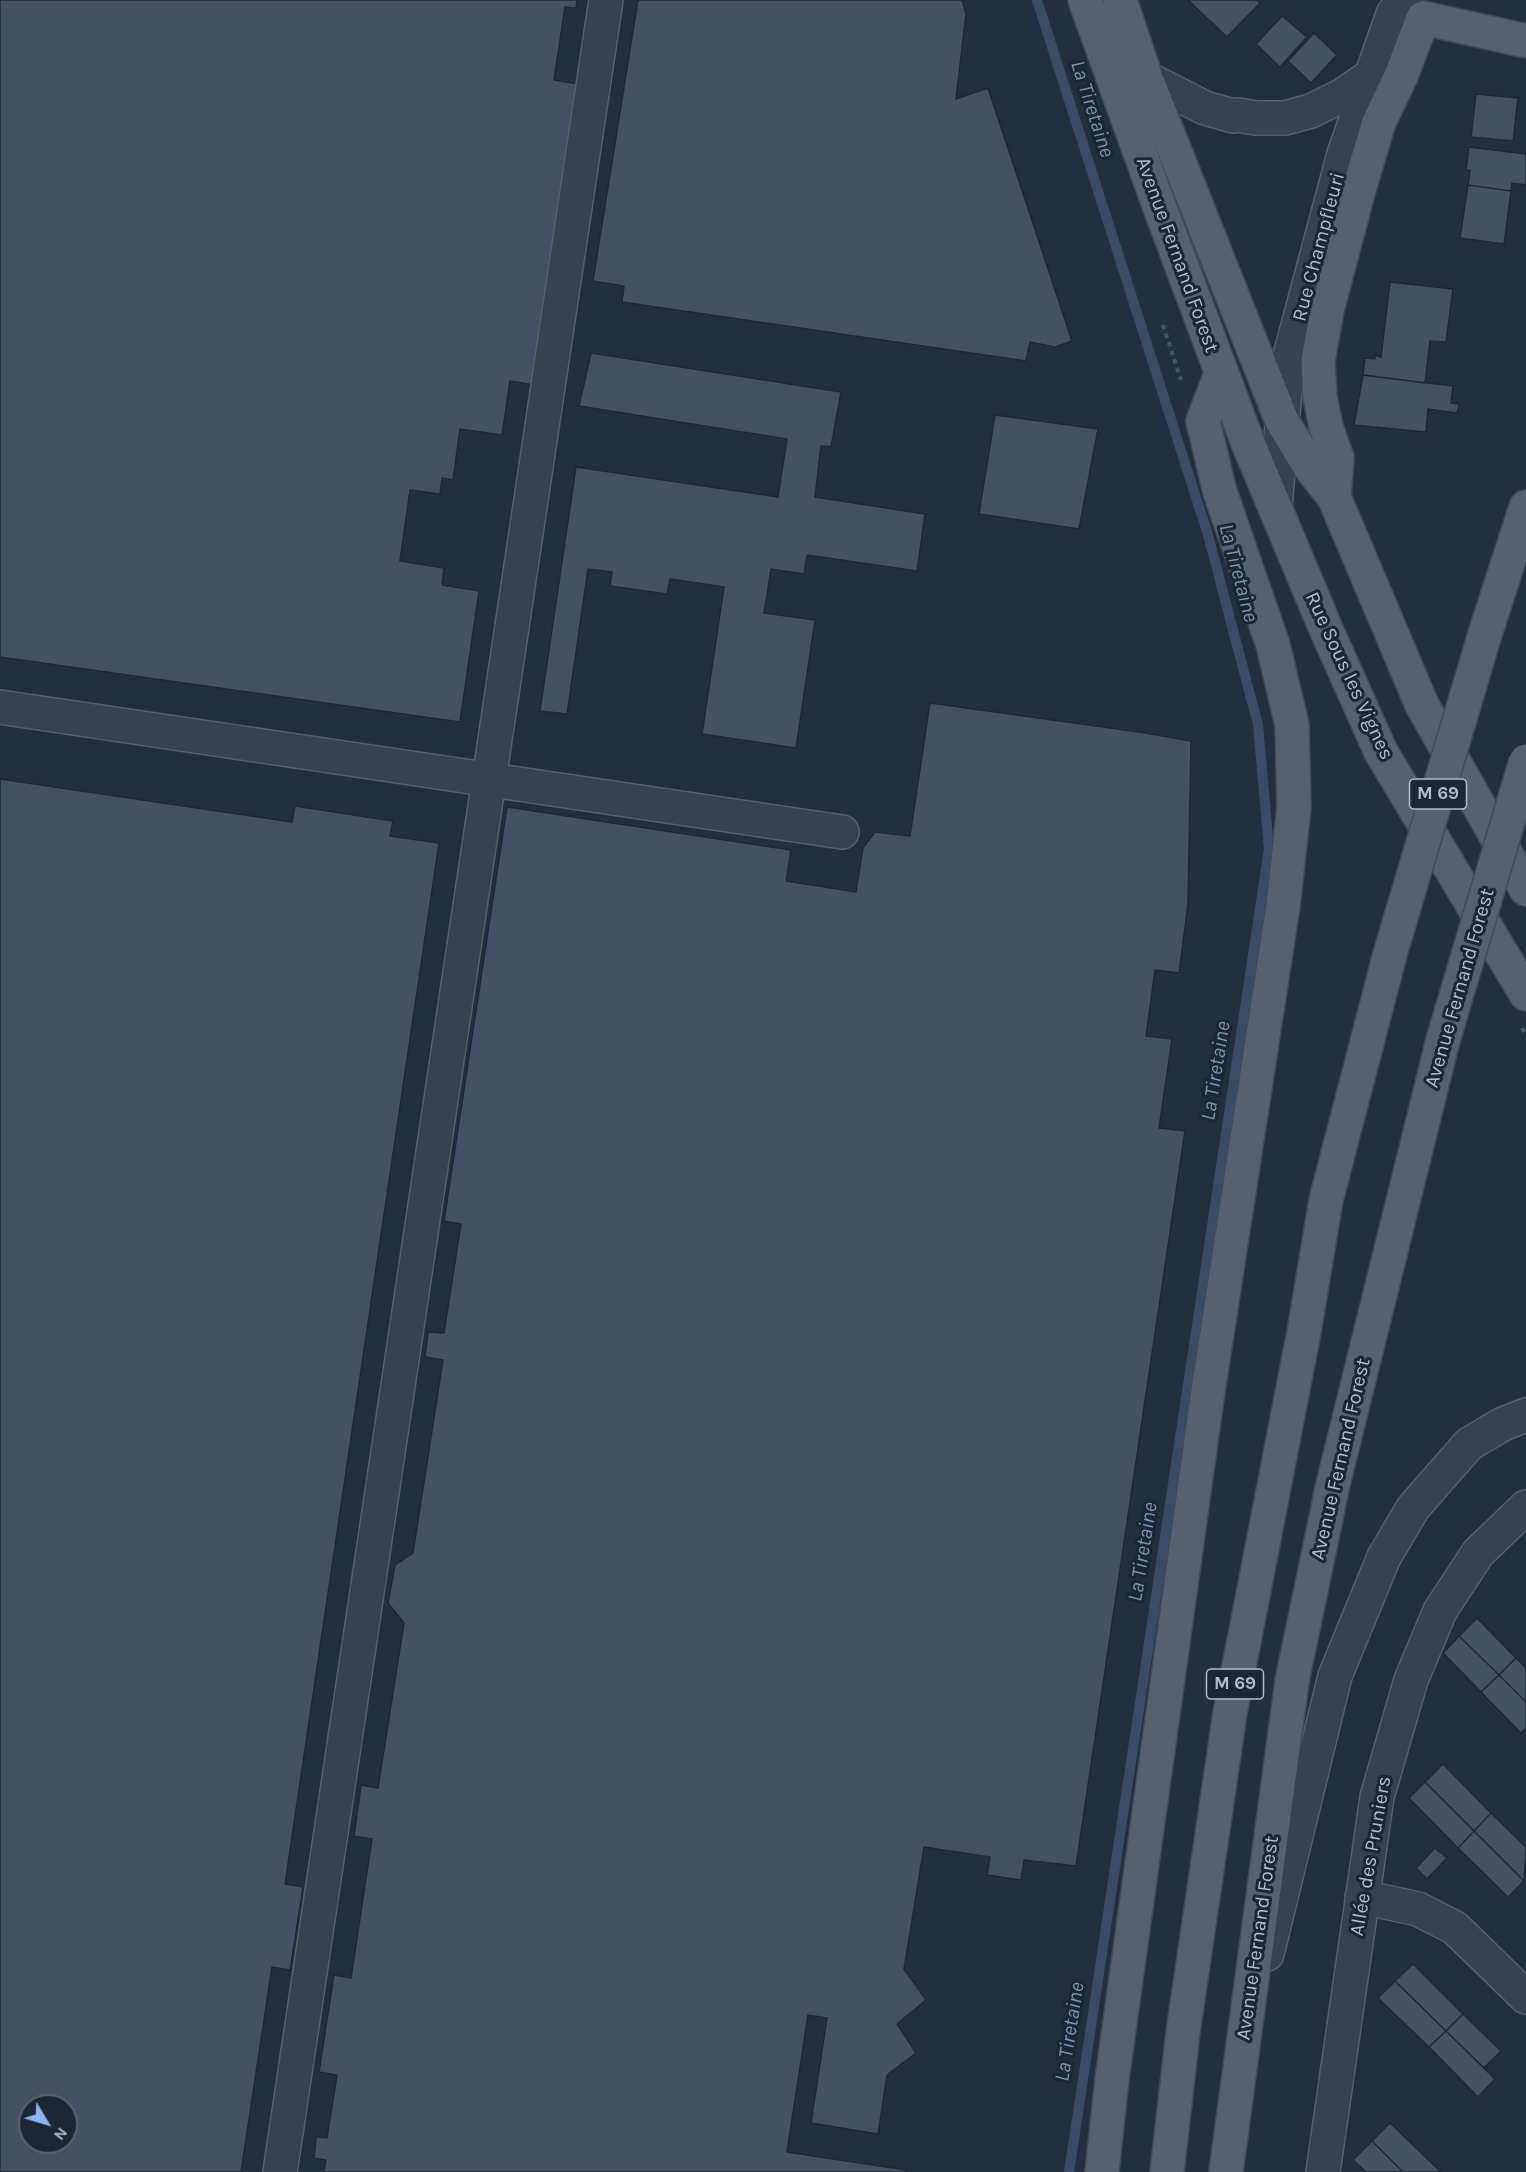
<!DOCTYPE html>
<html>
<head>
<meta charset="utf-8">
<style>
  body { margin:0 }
  #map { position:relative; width:1526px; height:2172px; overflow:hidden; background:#242f3e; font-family:Karla,sans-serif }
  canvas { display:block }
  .north { position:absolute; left:18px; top:2094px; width:60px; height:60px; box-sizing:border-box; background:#1d2633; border:2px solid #59626f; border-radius:50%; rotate:128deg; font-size:16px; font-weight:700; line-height:24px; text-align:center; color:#b4bcc9 }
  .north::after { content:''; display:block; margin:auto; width:21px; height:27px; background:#8ab4f8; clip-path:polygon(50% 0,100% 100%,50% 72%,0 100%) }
</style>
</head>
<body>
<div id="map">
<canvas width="1526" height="2172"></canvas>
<div class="north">N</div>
</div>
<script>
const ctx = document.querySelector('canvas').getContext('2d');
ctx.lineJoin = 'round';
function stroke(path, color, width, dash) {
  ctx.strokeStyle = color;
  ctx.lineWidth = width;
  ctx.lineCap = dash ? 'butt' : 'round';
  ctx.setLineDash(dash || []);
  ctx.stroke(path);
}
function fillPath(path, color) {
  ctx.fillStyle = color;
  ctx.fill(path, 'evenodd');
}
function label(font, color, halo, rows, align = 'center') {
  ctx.font = font + ' Karla,sans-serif';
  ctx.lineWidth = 6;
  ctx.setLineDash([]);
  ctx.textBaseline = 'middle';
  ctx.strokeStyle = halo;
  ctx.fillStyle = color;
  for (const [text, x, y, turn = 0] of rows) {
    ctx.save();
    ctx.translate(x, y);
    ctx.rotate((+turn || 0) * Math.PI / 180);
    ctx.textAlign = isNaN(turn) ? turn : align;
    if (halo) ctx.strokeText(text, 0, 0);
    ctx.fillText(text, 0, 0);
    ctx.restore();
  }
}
const stream = new Path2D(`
  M1037,0L1208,535L1258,725L1269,849L1069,2172`);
const building = new Path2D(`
  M0,0H577L576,8L565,7L554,80L578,84L534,385L510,381L502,435L460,429L453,480L442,478L440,494L410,490L400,561L444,568L442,585L479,591L460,722L0,657Z
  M638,0H962L966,14L956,99L988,88L1072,341L1055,347L1030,342L1026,361L622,302L624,286L593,281Z
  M1188,0H1257L1260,3L1227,37Z
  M1282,16L1307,37L1280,67L1256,44Z
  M1314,33L1337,55L1311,83L1288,61Z
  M1476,94L1518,98L1513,141L1471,137Z
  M1469,147L1526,154V185L1512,183L1511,191L1468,185L1470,170H1466Z
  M1468,185L1511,191L1504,244L1460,238Z
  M1390,282L1453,289L1446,342L1430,341L1425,383L1363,375L1365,358L1375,359V355L1381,357Z
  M591,353L841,392L831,447L821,446L815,497L925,514L917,571L807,555L804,574L771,569L764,613L815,620L796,748L702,734L724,587L670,579L667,594L610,586L612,572L588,569L567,714L540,711L576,467L778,497L787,439L579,406Z
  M1363,375L1453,386L1451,403L1459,404L1457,413L1428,409L1426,432L1354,425Z
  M995,415L1098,429L1079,529L979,514Z
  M930,703L1139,732L1191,741L1188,904L1179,973L1155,970L1146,1036L1172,1039L1159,1128L1185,1131L1076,1866L1024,1860L1021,1880L987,1875L990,1857L924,1847L904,1969L926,2000L897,2024L916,2053L887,2075L878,2134L811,2123L827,2018L808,2015L787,2152L906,2170V2172H324L326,2160L314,2158L316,2137L327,2138L337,2075L319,2072L334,1975L351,1978L372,1839L354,1836L361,1785L378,1788L404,1623L388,1603L395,1565L413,1553L443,1360L425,1357L428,1332L444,1333L461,1224L444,1221L507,807L791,850L786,881L856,892L863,848L875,832L910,836Z
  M0,779L292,822L295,806L393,821L390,836L439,843L285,1884L303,1887L290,1970L272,1967L241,2172H0ZM30,2106H66V2142H30Z
  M1477,1618L1516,1658L1499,1675L1459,1636Z
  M1459,1636L1499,1675L1481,1692L1443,1653Z
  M1516,1658L1526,1668V1702L1499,1675Z
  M1499,1675L1526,1702V1728L1521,1733L1481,1692Z
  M1443,1764L1491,1813L1474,1831L1425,1782Z
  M1425,1782L1474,1831L1458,1848L1409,1798Z
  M1491,1813L1526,1847L1524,1881L1474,1831Z
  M1474,1831L1524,1881L1508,1897L1458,1848Z
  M1435,1848L1447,1858L1427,1879L1416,1868Z
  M1413,1964L1463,2014L1446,2031L1395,1981Z
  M1395,1981L1446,2031L1429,2047L1378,1998Z
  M1463,2014L1501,2051L1484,2068L1446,2031Z
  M1446,2031L1495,2079L1478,2097L1429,2047Z
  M1390,2123L1441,2172H1403L1372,2141Z
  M1372,2141L1403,2172H1366L1353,2160Z`);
const path = new Path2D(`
  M1163,325L1181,380
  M1522,1028L1526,1035`);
const minor = new Path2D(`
  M1146,78L1205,108L1233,116L1238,115L1256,118H1285L1311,111L1343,95L1372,75H1380
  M1275,507L1287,367L1344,154L1393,14L1404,0
  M0,707L842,832
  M1362,1897L1418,1909L1455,1928L1526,1997
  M1267,1954L1335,1676L1384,1557L1413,1508L1469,1444L1503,1424L1526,1415
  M280,2172L606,0
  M1323,2172L1377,1797L1411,1680L1440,1611L1478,1553L1526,1507`);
const major = new Path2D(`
  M1085,0L1160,208L1248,443L1326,629L1381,752L1526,994
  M1120,0L1146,78L1282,421L1310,467L1334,497L1422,705L1526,889
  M1334,497L1337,458L1326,427L1320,397L1318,361L1327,310L1359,189L1379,122L1401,76L1423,18L1526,41
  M1485,634L1526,507
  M1102,2172L1112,2079L1207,1398L1283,906L1294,807L1292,725L1273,645L1220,492L1203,421L1221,374
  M1167,2172L1183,2032L1230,1713L1304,1332L1326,1200L1390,954
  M1226,2172L1292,1681L1333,1484L1443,1040`);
const majorBridge = new Path2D(`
  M1390,954L1485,634
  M1443,1040L1526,761`);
const shields = [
  [1438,794,57],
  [1235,1684,57]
];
const shieldNames = [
  ["M 69",1438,794],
  ["M 69",1235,1684]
];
const streetNames = [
  ["Rue Champfleuri",1319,247,-75],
  ["Avenue Fernand Forest",1177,255,70],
  ["Rue Sous les Vignes",1349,676,65],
  ["Avenue Fernand Forest",1460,988,-74],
  ["Avenue Fernand Forest",1341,1459,-77],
  ["Allée des Pruniers",1371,1856,-80],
  ["Avenue Fernand Forest",1258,1938,-82]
];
const waterNames = [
  ["La Tiretaine",1092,109,72],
  ["La Tiretaine",1238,573,75],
  ["La Tiretaine",1216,1071,-81],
  ["La Tiretaine",1143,1552,-81],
  ["La Tiretaine",1070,2032,-81]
];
stroke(stream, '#394c67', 10);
fillPath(building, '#455162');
stroke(building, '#1f2835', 1.5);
stroke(minor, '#565f6c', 36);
stroke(major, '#414a57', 36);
stroke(path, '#44595c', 4, [4.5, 4.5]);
stroke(minor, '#38414e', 33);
stroke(major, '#56606e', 33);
stroke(majorBridge, '#414a57', 36, []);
stroke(majorBridge, '#56606e', 33);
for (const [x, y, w] of shields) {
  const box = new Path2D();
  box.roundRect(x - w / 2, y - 15, w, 30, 4.5);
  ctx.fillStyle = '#1d2633';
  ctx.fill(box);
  stroke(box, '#b4bcc9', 1.5);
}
label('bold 18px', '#b4bcc9', null, shieldNames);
label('20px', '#b4bcc9', '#1d2633', streetNames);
label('italic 21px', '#7c92b1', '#1d2633', waterNames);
</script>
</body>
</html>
